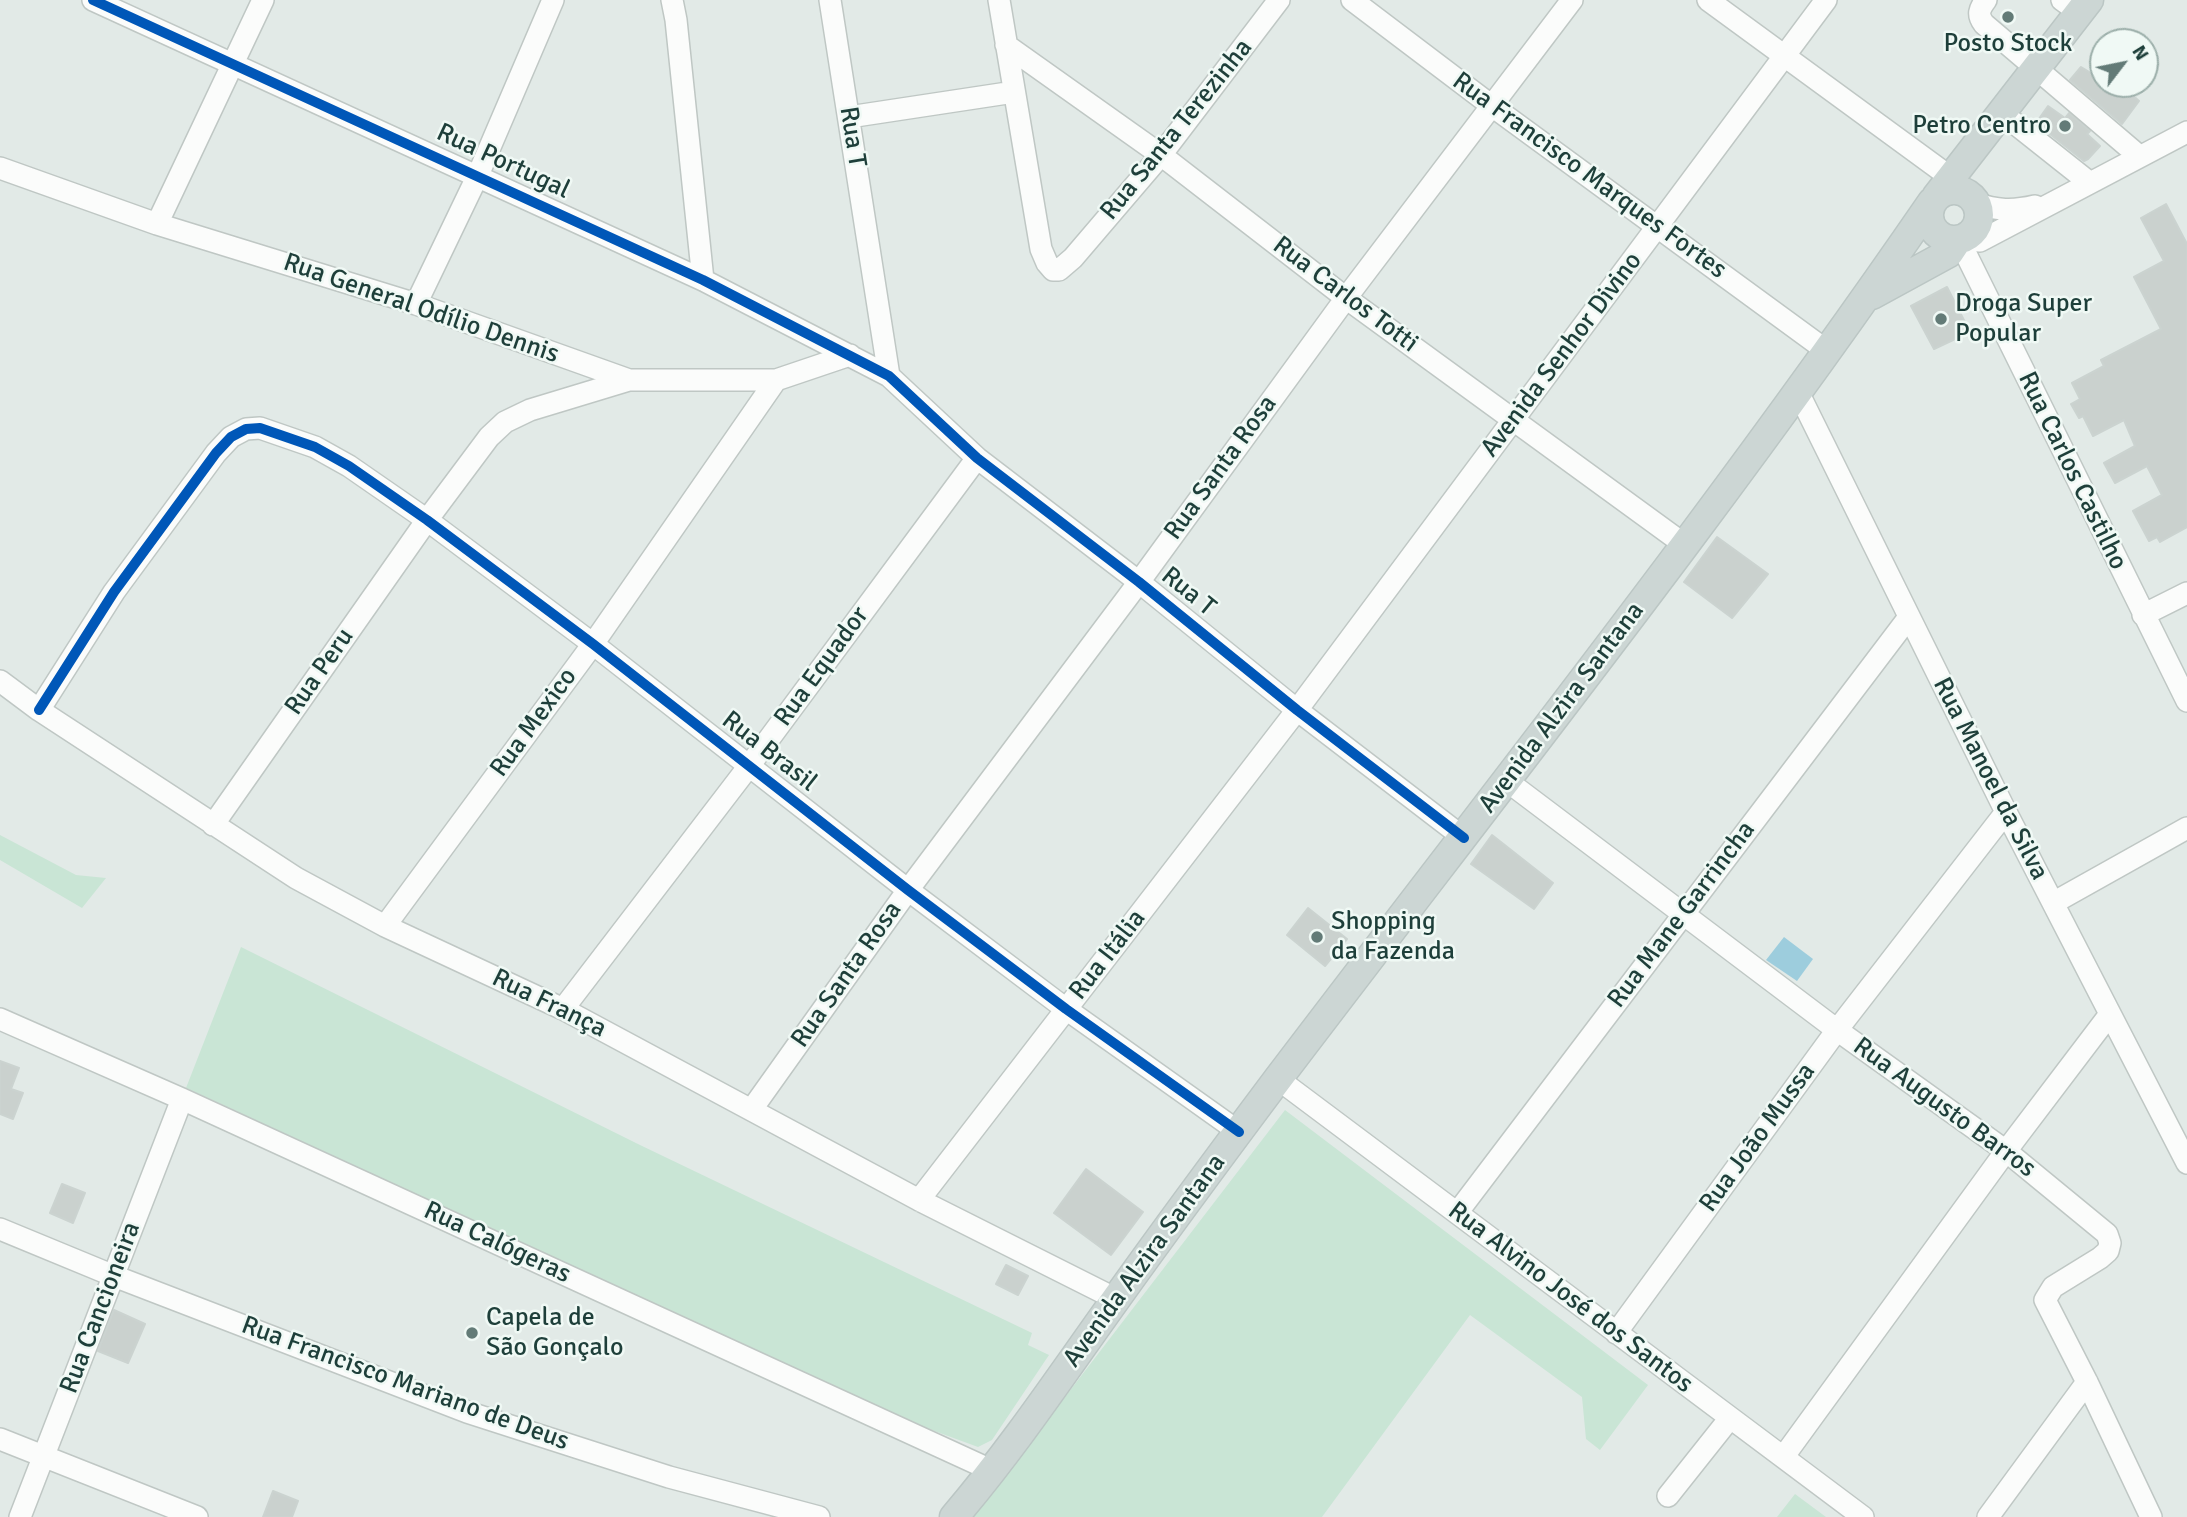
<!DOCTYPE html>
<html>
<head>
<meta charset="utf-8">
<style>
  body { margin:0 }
  #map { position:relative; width:2187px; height:1517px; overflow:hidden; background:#e2eae7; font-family:Signika,sans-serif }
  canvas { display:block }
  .north { position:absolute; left:2089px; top:28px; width:70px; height:70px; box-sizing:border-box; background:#f0f9f5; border:2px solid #9cafaa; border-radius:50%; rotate:58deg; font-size:19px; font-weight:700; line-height:28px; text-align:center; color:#1e3f3a }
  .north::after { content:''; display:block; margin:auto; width:24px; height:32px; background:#637b77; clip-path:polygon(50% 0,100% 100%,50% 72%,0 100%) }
</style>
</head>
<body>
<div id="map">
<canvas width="2187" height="1517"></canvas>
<div class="north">N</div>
</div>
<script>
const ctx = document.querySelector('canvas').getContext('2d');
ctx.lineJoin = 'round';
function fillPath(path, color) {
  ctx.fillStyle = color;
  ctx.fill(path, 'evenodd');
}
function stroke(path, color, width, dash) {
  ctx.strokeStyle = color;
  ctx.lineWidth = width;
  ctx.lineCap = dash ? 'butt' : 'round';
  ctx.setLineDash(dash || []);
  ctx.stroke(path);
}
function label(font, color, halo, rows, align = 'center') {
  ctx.font = font + ' Signika,sans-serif';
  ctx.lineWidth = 5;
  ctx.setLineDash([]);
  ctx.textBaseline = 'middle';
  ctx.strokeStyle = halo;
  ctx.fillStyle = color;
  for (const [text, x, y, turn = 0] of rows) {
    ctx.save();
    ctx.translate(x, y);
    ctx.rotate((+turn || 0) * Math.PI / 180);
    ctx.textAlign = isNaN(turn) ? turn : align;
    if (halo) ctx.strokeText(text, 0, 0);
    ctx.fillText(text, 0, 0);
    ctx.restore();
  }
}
const green = new Path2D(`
  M0,835L76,875L106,878L82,908L0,860Z
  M241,947L640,1145L1032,1333L1028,1345L1049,1355L992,1440L978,1447L910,1422L186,1088Z
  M1285,1110L1648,1385L1600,1450L1586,1439L1582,1397L1470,1315L1322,1517H973Z
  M1795,1494L1826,1517H1777Z`);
const water = new Path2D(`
  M1784,937L1813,959L1797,981L1766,960Z`);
const building = new Path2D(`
  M2103,55V84H2120L2139,101L2122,124L2070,80L2081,67L2091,73Z
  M2048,106L2065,118L2069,113L2090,131L2087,134L2100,146L2088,159L2084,161L2036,123Z
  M2166,204L2187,244V527L2160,542L2157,537L2149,541L2133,511L2162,495L2147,466L2115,483L2104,463L2135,446L2124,420L2093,436L2083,416L2079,418L2071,404L2080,399L2072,383L2104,366L2101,360L2161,329L2134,277L2164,261L2141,218Z
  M1947,287L1970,332L1934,349L1911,306Z
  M1717,537L1768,574L1732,618L1684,582Z
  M1492,835L1553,883L1534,909L1471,864Z
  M1308,908L1347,939L1325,966L1287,935Z
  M0,1061L19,1068L11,1089L23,1093L13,1119L0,1114Z
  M1086,1169L1143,1212L1111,1255L1054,1213Z
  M62,1184L85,1193L73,1223L50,1213Z
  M1006,1265L1028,1276L1018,1295L996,1284Z
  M114,1310L145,1324L128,1363L98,1351Z
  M273,1491L298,1501L292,1517H263Z`);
const minor = new Path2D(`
  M93,0L703,280L889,376L977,458L1139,582L1297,710L1464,838
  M672,0L676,20L703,280
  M830,0L889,376
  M999,0L1041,249L1047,263L1053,270H1059L1073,258L1161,155L1279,0
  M1352,0L1492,106L1827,351
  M1708,0L1950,177
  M1986,0C1979,9 1977,15 1984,24L2139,156
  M2062,0L2080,13
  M1006,45L1161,155L1346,298L1685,545
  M2003,114L2090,183
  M849,117L1014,92
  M0,168L157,224L416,304L629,380H776L850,355
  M1976,203C1996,211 2014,211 2035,206
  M157,224L263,0
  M1962,239L1980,241L2187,132
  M1959,240L2187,701
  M416,304L478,175L553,0
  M1798,392L2006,812L2187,1163
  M2143,615L2187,593
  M0,681L39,710L296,878L385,926L563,1009L919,1200L1116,1299
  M39,710L114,592L216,453L231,437L246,429L260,428L315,447L349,466L427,520L593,644L908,890L1066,1009L1239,1132
  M1507,781L1837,1030L2006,1151L2107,1234L2110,1243L2108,1251L2100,1258L2053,1287L2045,1300L2087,1382L2151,1517
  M213,825L427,520L489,437L505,422L530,410L629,380
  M2053,903L2187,828
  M385,926L593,644L776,380
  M563,1009L749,766L977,458
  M0,1019L182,1099L993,1471
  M1278,1079L1863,1517
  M752,1109L908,890L1139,582L1346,298L1572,0
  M919,1200L1297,710L1826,0
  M1457,1213L1909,617
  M0,1229L114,1276L467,1412L669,1477L819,1517
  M1616,1333L1837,1030L2006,812
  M0,1439L197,1517
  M1784,1456L2006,1151L2110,1014
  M1668,1496L1730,1418
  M20,1517L182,1099
  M1988,1517L2087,1382`);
const major = new Path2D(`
  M1929 215a25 25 0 1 1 50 0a25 25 0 1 1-50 0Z
  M1936,197L2089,0
  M1872,295L1949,253L1957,241
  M954,1517C1013,1448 1063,1373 1116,1299C1169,1225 1223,1152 1277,1080C1498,789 1725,503 1932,202`);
const cycleway = new Path2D(`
  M93,0L703,280L889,376L977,458L1139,582L1297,710L1464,838
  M39,710L114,592L216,453L231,437L246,429L260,428L315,447L349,466L427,520L593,644L908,890L1066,1009L1239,1132`);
const markers = [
  [2008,17,7,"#637b77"],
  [2065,126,7,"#637b77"],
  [1941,319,7,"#637b77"],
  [1317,937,7,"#637b77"],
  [472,1333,7,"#637b77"]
];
const poiNames = [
  ["Posto Stock",2008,44,"center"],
  ["Petro Centro",2051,126,"right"],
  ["Droga Super",1955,304],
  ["Popular",1955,334],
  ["Shopping",1331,922],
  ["da Fazenda",1331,952],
  ["Capela de",486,1318],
  ["São Gonçalo",486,1348]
];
const streetNames = [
  ["Rua Santa Terezinha",1177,130,-51],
  ["Rua T",852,137,81],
  ["Rua Portugal",503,162,25],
  ["Rua Francisco Marques Fortes",1589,176,36],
  ["Rua Carlos Totti",1345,295,37],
  ["Rua General Odílio Dennis",421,309,19],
  ["Avenida Senhor Divino",1562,355,-53],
  ["Rua Santa Rosa",1221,468,-54],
  ["Rua Carlos Castilho",2072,471,64],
  ["Rua T",1188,592,39],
  ["Rua Equador",822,667,-54],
  ["Rua Peru",320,672,-55],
  ["Avenida Alzira Santana",1562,708,-53],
  ["Rua Mexico",534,723,-54],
  ["Rua Brasil",769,752,38],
  ["Rua Manoel da Silva",1990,779,63],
  ["Rua Mane Garrincha",1682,915,-53],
  ["Rua Itália",1108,955,-52],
  ["Rua Santa Rosa",847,975,-55],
  ["Rua França",549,1004,26],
  ["Rua Augusto Barros",1944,1108,36],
  ["Rua João Mussa",1758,1138,-54],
  ["Rua Calógeras",497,1243,25],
  ["Avenida Alzira Santana",1145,1261,-54],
  ["Rua Alvino José dos Santos",1570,1298,37],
  ["Rua Cancioneira",101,1308,-69],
  ["Rua Francisco Mariano de Deus",405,1384,20]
];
fillPath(green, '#c9e5d5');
fillPath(water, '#9dcddd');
fillPath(building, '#cad1ce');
stroke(building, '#cbd3d0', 2);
stroke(minor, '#bfc7c4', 24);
stroke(major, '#bbc6c4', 31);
stroke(minor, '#fbfcfb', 21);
stroke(major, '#ccd6d4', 28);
stroke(cycleway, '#0057b8', 10);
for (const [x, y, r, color] of markers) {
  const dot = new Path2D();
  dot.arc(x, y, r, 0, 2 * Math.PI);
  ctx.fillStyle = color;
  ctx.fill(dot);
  stroke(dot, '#f0f9f5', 2.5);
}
label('26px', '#1e3f3a', '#f0f9f5', poiNames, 'left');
label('26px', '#1e3f3a', '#f0f9f5', streetNames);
</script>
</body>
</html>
